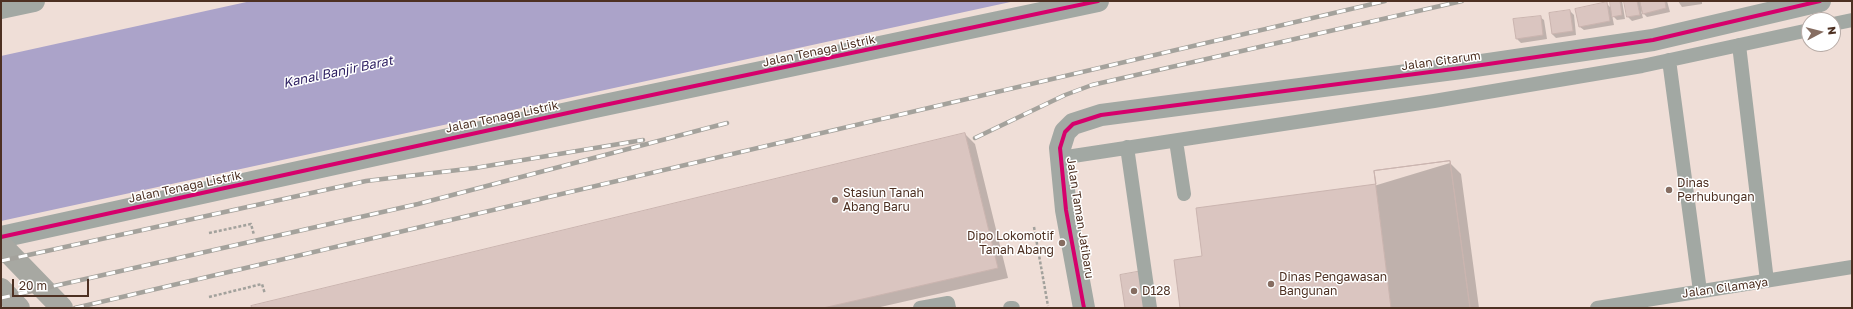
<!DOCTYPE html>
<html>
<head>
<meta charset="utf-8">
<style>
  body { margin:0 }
  #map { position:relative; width:1853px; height:309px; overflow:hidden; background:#efded7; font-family:"Golos Text",sans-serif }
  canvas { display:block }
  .frame { position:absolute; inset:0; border:2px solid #4d3022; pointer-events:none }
  .north { position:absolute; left:1801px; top:12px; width:40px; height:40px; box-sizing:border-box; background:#fff; border:1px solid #b8aca7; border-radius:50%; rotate:83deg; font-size:11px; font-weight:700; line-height:16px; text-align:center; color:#4d3022 }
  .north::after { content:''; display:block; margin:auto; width:14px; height:18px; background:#866d61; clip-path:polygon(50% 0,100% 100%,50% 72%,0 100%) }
  .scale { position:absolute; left:12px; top:279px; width:77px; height:18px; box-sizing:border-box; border:2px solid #4d3022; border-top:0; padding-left:5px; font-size:12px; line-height:14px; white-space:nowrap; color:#4d3022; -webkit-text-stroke:3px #fff; paint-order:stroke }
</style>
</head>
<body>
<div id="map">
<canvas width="1853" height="309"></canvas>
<div class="frame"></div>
<div class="north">N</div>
<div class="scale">20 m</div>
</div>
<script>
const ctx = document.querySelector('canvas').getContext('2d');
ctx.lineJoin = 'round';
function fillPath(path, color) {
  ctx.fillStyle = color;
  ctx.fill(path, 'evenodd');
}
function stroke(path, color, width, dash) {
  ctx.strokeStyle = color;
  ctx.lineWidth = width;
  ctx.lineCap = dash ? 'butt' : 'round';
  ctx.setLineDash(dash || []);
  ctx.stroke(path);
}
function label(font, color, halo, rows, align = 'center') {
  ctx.font = font + ' "Golos Text",sans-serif';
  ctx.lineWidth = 3;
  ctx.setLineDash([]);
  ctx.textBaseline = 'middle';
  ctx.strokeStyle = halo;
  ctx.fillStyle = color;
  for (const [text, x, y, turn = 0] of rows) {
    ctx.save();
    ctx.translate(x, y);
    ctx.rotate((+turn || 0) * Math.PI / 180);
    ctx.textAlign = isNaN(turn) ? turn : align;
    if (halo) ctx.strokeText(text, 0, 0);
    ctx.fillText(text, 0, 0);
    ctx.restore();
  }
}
const water = new Path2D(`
  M251,1H1015L1,221V56Z`);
const shadow = new Path2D(`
  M1611,1H1622L1625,19L1617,20L1612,15L1614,25L1584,30L1580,27L1606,3L1612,9Z
  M1625,1H1667L1670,12L1647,17L1641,11L1643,18L1632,21L1628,17Z
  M1678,1H1702V4L1682,7Z
  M1570,11L1574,15L1576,35L1556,38L1552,34L1550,14Z
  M1540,17L1544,20L1547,39L1521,43L1517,39Z
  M965,134L975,144L1008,278L876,308H253Z
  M1450,163L1461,174L1479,308H1181L1203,257L1377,185Z`);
const building = new Path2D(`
  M1610,1H1620L1622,15L1612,17Z
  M1624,1H1637L1640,15L1627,17Z
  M1640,1H1665L1666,8L1643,14Z
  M1607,2L1610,21L1579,27L1575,9Z
  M1570,10L1573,31L1552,34L1549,13Z
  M1541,16L1543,35L1516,39L1513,19Z
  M965,133L998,268L823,308H252L251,306Z
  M1450,161L1470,308H1180L1174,260L1202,256L1196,208L1376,184L1374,171Z
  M1450,161L1470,308H1391L1374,171Z
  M1142,271L1148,308H1125L1120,275Z`);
const path = new Path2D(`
  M1034,227L1048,306
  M209,233L251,224L254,235
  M209,297L262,284L265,294`);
const service = new Path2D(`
  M1833,24L1852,20
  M1739,45L1767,281
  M1669,60L1700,291
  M1176,141L1184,194
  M1127,147L1150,308
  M1060,158L1434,101L1642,66L1809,30
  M920,308L948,303L949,308
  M1010,308H1013
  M1597,308L1852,267`);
const minor = new Path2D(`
  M1,8L34,1
  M1,237L595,107L1098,1`);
const tertiary = new Path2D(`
  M1084,308L1066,210L1060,148L1065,132L1073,124L1101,115L1461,68L1653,40L1820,1`);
const primary = new Path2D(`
  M1,245L62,308
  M1,289L19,308`);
const rail = new Path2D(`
  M975,138L1065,95L1092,85L1462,1
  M1,261L366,181L475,168L643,140
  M1,298L418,204L727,123
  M75,308L1385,1`);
const cycleway = new Path2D(`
  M1,237L595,107L1098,1
  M1084,308L1066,210L1060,148L1065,132L1073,124L1101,115L1461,68L1653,40L1820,1`);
const markers = [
  [1669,190,4,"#866d61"],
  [835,200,4,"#866d61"],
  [1062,243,4,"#866d61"],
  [1271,284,4,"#866d61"],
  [1134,291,4,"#866d61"]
];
const streetNames = [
  ["Jalan Tenaga Listrik",819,51,-12],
  ["Jalan Citarum",1441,61,-8],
  ["Jalan Tenaga Listrik",502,117,-12],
  ["Jalan Tenaga Listrik",185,187,-12],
  ["Jalan Taman Jatibaru",1080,218,81],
  ["Jalan Cilamaya",1725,288,-8]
];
const poiNames = [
  ["Dinas",1677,183],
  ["Perhubungan",1677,197],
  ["Stasiun Tanah",843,193],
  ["Abang Baru",843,207],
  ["Dipo Lokomotif",1054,236,"right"],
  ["Tanah Abang",1054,250,"right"],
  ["Dinas Pengawasan",1279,277],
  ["Bangunan",1279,291],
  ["D128",1142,291]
];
const waterNames = [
  ["Kanal Banjir Barat",338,72,-12]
];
fillPath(water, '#aba3c9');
fillPath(shadow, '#0003');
fillPath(building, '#dac5c0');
stroke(building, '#cab4af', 1);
stroke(path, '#a2a19c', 2.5, [3, 2]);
stroke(service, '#a2a8a3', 14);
stroke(minor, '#a2a8a3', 22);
stroke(tertiary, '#a2a8a3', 22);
stroke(primary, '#a7a8a2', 22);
stroke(rail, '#a4a29c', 4.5);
stroke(rail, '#fff', 3, [9]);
stroke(cycleway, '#d6006c', 4);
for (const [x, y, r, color] of markers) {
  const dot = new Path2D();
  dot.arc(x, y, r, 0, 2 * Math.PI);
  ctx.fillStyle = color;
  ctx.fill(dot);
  stroke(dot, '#fff', 1.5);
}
label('12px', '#4d3022', '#fff', streetNames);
label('12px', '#4d3022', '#fff', poiNames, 'left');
label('italic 13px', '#2c1e61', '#fff', waterNames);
</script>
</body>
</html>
